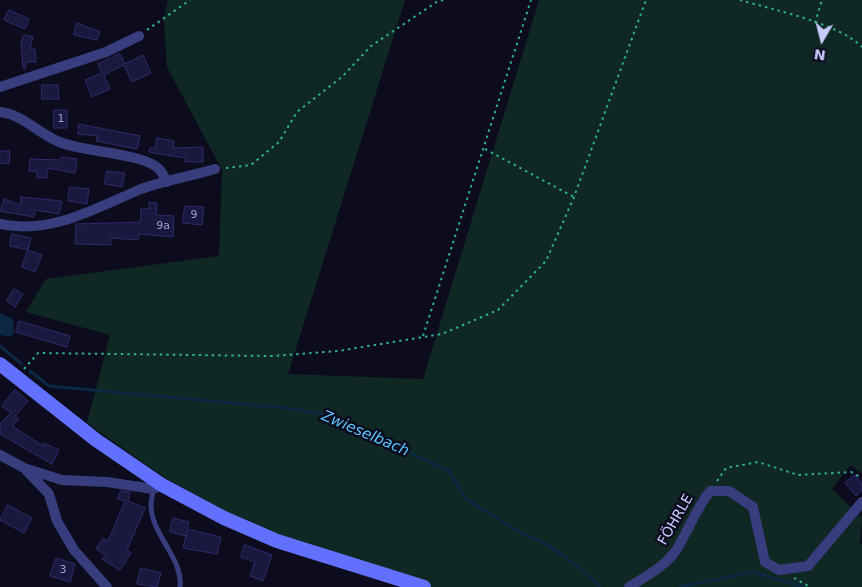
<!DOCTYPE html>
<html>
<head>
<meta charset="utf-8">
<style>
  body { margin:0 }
  #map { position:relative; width:862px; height:587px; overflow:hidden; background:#0d0c1e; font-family:"DejaVu Sans",sans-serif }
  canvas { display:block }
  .north { position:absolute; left:797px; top:15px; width:50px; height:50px; -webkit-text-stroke:4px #0d0c1e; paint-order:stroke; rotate:188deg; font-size:14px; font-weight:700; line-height:20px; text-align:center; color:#cacafe }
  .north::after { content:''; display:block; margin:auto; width:18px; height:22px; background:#cacafe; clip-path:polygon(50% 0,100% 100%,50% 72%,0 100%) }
</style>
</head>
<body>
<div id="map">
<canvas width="862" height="587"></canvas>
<div class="north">N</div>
</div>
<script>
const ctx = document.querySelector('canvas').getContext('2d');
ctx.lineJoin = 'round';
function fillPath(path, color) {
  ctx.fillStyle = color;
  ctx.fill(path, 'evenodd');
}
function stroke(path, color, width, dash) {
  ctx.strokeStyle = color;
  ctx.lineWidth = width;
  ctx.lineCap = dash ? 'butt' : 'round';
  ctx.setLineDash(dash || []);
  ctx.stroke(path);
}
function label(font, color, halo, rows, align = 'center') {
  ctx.font = font + ' "DejaVu Sans",sans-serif';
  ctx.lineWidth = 5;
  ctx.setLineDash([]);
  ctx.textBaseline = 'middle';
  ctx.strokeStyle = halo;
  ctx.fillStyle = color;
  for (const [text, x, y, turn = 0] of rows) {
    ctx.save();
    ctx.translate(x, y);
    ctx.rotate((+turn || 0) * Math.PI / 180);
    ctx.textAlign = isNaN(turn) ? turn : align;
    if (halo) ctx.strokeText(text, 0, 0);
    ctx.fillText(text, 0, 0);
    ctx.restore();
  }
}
const green = new Path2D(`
  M168,0H405L288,374L423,379L539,0H862V473L850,465L832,489L862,518L860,544L862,545V587H406L293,548L164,477L87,423L110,335L26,312L46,279L219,256L222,170L167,67L164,20Z`);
const water = new Path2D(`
  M0,313L13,319L14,332L11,337L0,335Z`);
const stream = new Path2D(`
  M0,346L22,364
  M30,371L49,386L286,408L317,413L355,427L449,471L466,499L516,530L550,546L580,568L600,587
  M680,587L753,572L803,587`);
const building = new Path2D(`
  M9,10L29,19L25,29L4,20Z
  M77,23L100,32L97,40L74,35Z
  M24,35L33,37L30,49H35L36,62H26L25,69L23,68L21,43Z
  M120,54L125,64L143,55L151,73L132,82L124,65L104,75L110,89L92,97L85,80L102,73L98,64Z
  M42,85H58L59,99H42Z
  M54,110H67V128H54Z
  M79,124L140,136L137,149L96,141L97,136L78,134Z
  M157,138L174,141L173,148L203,147V162H185V158L149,152L150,148H155Z
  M0,151H10L9,164L0,163Z
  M62,157L77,159L75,173L47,168V178H37V172L29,171L30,159L61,160Z
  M107,171L125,173L122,187L105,184Z
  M70,187L89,189L87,204L68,201Z
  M21,197L62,201L59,214L35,210L34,217L0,211L4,199L20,205Z
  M149,202L157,203L156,215L174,216L173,237L139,234L138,240L111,238V245L75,244L76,224L140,222L141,208L149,209Z
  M185,206L204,207L202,225L183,223Z
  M12,234L31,238L28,250L10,246Z
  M28,250L42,255L35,272L22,267Z
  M14,289L23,294L15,307L7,301Z
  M19,321L70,336L67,347L16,332Z
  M15,390L28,401L15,416L19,419L12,426L43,446L44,443L59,450L52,464L0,434V424L11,413L2,406Z
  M855,475L862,484V490L856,496L845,483Z
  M121,491L130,492L128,501L145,508L127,550L131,553L120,570L102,559L105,555L96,549L103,538L108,541L125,501L118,499Z
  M8,505L32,518L24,533L0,520Z
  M173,518L189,522L187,529L221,537L217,554L183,548L187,531L186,536L170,532Z
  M245,545L272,555L263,581L250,576L255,562L241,557Z
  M56,558L75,564L70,582L50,576Z
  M141,568L161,573L157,587L137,584Z`);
const path = new Path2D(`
  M740,0C774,10 838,23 862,47
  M815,23L822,0
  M147,30L190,0
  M485,149L574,197
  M226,168L251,165L279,142L297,112L343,76L371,46L438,1L444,0
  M423,336L531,0
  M24,369L38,353L272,356L338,351L442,334L498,310L546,261L574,197L646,0
  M717,481L726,468L758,462L798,475L851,472L862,478
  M794,578L810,587`);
const lane = new Path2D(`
  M153,489C153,494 151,500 151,505C151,535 183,557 180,587`);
const street = new Path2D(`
  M0,87L106,52L139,36
  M0,112C21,114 36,131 55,140C80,153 142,152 159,169C162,172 165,178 167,182
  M0,224C51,235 96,208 141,189C165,180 191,176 215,169
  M0,455L24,468L62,480L107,482L153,489L162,485
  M26,470L49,494L57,521L74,550L107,587
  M629,587C646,576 666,566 677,549C689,529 696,509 710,491H729L753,507L765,562L779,570L808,566L862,502`);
const secondary = new Path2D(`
  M0,364L96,440L162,485L224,518L277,541L424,587`);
const numberNames = [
  ["1",61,119],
  ["9",194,215],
  ["9a",163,226],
  ["3",63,570]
];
const streetNames = [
  ["FÖHRLE",676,520,-60]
];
const waterNames = [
  ["Zwieselbach",365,434,23]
];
fillPath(green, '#0f2824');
fillPath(water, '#0c2842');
stroke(stream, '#0c2842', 3);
fillPath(building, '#1b183f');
stroke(building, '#2f2b6a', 1);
stroke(path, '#2eae96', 2, [2.5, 4]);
stroke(lane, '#373d7d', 5);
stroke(street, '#373d7d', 10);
stroke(secondary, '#6271fd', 14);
label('11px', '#9e9ece', null, numberNames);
label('14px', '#cacafe', '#0d0c1e', streetNames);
label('italic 15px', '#59c5fd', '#0d0c1e', waterNames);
</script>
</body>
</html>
